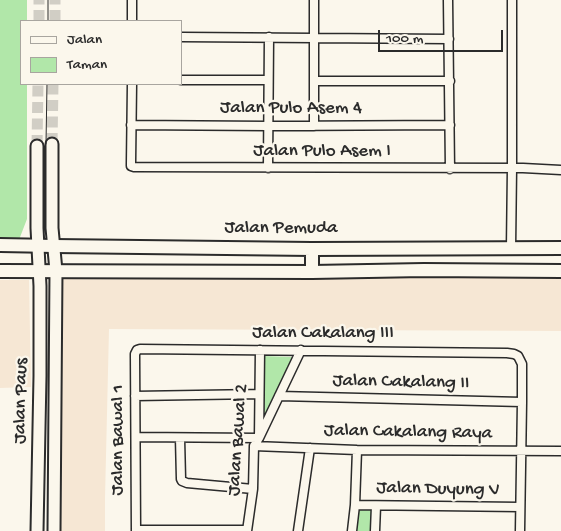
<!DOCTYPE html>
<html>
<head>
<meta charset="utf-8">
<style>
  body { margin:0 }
  #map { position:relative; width:561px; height:531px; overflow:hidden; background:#fbf7ec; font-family:"Gochi Hand",sans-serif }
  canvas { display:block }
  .legend { position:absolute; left:20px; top:20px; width:162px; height:65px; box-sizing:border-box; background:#fbf7ec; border:1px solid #a8a59f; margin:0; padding:6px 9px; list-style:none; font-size:15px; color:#2b2b2b }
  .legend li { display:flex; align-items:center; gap:10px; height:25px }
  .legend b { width:25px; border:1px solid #a8a59f }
  .scale { position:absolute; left:378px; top:30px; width:125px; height:22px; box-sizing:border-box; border:2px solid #2b2b2b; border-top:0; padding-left:6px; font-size:15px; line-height:18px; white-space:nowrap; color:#2b2b2b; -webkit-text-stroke:4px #fbf7ec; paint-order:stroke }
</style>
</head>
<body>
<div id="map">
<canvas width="561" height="531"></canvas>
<ul class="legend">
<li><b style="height:6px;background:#fbf7ec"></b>Jalan</li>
<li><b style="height:14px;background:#b1e7a9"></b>Taman</li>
</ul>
<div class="scale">100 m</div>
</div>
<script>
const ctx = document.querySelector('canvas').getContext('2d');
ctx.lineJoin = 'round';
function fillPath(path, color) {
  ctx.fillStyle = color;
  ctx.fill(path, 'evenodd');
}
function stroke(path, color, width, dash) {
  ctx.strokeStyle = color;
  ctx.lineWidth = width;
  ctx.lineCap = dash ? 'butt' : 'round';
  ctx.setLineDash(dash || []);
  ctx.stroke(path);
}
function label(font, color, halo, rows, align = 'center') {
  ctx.font = font + ' "Gochi Hand",sans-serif';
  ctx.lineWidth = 4.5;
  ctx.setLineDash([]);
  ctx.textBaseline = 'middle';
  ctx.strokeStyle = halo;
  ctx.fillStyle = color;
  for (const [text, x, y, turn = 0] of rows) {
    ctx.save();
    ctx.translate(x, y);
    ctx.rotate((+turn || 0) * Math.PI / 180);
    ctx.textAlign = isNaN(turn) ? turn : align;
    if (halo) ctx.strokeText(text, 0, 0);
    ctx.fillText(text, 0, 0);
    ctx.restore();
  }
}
const built = new Path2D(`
  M62,273L561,277V331L109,329L105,498V531H61Z
  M0,280H29L31,387L0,388Z`);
const green = new Path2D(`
  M0,0H27V21H21V84H27V219L17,245H0Z
  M262,356L294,357L263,427Z
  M357,510H376V531H354Z`);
const secondaryTunnel = new Path2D(`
  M39,21V0
  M55,21V0
  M52,144L53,84
  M37,146L38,84`);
const street = new Path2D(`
  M132,0V21
  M448,0L450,169
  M181,37L449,39
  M181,80H268
  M314,81H450
  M132,84L131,163V166L134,167L523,168L561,170
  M131,125L268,126L450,125
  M314,126V0
  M268,168L269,37
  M511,248L512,168V0
  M135,396L259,394
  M279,396L522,402
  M136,437L259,438L301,350
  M180,438L181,479L182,481L187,483L253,489
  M254,446L357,450L561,451
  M355,505L520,507
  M136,530H247
  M136,531L135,354L137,350L140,349L507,353L514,354L518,356L522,364V402L520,531
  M247,531L253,489L254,446L259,438L260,350
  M298,531L310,448
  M352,531L355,505L357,450
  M375,531L376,506`);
const secondary = new Path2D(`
  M52,144V228L56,271L54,531
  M37,146V228L40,286V376L37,531`);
const primary = new Path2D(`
  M0,245L54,246L312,249L561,248
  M0,271L312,272L424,270L561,271
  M312,272V249`);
const tram = new Path2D(`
  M48,21V0
  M46,144L47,84`);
const streetNames = [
  ["Jalan Pulo Asem 4",291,109],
  ["Jalan Pulo Asem I",322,152],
  ["Jalan Pemuda",281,229],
  ["Jalan Cakalang III",323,334],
  ["Jalan Cakalang II",401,383,1],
  ["Jalan Paus",22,401,-89],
  ["Jalan Cakalang Raya",408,433,1],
  ["Jalan Bawal 1",119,440,-90],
  ["Jalan Bawal 2",239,440,-86],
  ["Jalan Duyung V",438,490,1]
];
fillPath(built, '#f6e7d4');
fillPath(green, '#b1e7a9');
stroke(secondaryTunnel, '#d1cec5', 11, [11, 5.5]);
stroke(street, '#2b2b2b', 11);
stroke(secondary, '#2b2b2b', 15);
stroke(primary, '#2b2b2b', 16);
stroke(street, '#fbf7ec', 8);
stroke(secondary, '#fbf7ec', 11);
stroke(primary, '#fbf7ec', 12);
stroke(tram, '#2b2b2b', 1);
label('19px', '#2b2b2b', '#fbf7ec', streetNames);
</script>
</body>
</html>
